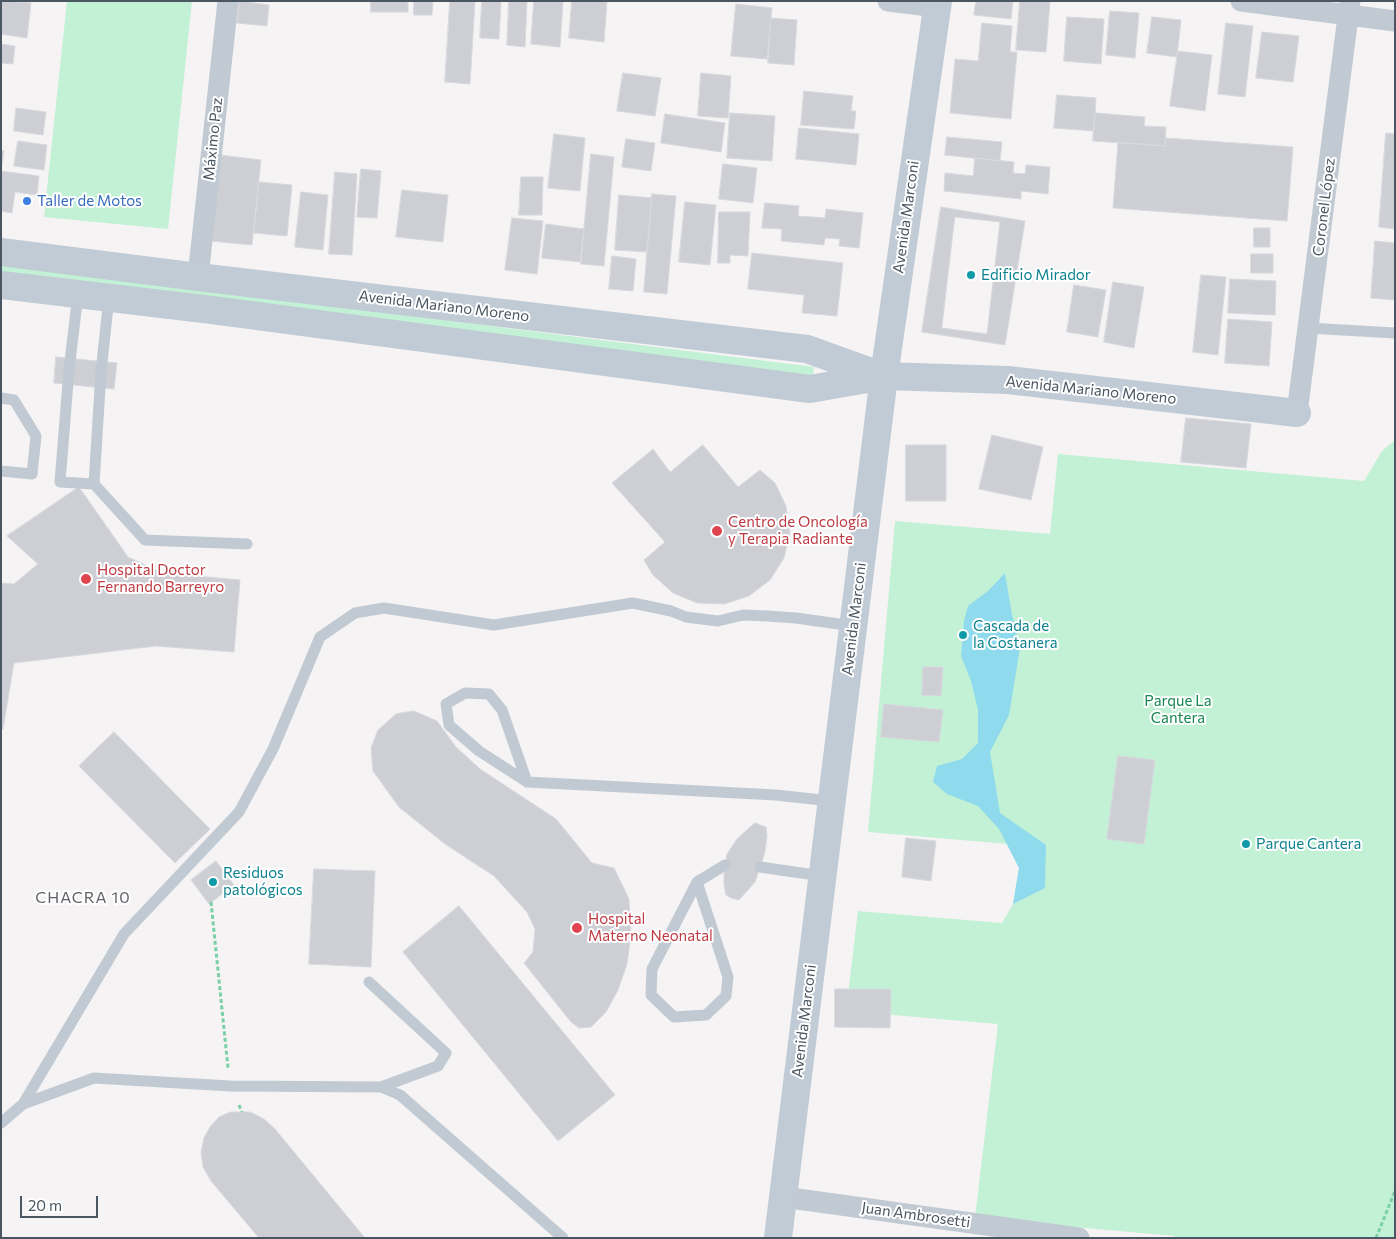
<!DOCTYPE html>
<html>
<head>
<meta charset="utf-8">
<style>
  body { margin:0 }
  #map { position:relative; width:1396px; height:1239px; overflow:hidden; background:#f5f3f3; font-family:Commissioner,sans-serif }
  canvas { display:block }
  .frame { position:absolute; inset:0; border:2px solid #4a5661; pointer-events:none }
  .scale { position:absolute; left:20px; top:1196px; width:78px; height:22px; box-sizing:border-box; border:2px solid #4a5661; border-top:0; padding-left:6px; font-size:15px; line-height:18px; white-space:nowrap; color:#4a5661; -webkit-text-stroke:4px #fff; paint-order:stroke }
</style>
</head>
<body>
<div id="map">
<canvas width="1396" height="1239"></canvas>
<div class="frame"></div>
<div class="scale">20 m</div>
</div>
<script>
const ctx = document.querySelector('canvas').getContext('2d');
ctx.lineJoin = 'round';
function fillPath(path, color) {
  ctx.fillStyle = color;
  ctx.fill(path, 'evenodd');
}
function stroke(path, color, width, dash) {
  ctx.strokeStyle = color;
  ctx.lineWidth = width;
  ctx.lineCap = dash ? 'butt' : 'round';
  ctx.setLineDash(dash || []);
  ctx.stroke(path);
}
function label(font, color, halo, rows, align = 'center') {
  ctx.font = font + ' Commissioner,sans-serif';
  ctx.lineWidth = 4;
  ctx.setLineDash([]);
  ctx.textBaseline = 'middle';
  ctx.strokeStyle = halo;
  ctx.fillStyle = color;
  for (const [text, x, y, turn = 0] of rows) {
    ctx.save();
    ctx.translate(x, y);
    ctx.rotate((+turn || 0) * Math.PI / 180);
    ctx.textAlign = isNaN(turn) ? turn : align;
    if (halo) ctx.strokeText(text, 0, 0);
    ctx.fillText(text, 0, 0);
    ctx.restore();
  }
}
const green = new Path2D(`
  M67,1H192L168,229L44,217Z
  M1,264L814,367L813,377L1,275Z
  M1395,440L1394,1238H1174V1236L975,1218L998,1024L846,1011L858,911L1002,923L1013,904L1019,868L1008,844L868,832L895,521L1050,534L1058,454L1364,481L1382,451Z`);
const water = new Path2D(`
  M1005,573L1012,615L1020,648L1009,715L990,752L1000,813L1046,845L1045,888L1013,904L1019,868L999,829L978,806L947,794L933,782L937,766L962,759L978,743V710L971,681L961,656L964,621L968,606L988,591Z`);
const building = new Path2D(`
  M1,1L31,3L27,38L1,34Z
  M239,1L269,5L267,26L237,23Z
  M371,1H408V12H371Z
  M414,1H433L432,15H414Z
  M450,1H475L470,84L445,82Z
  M482,1H501L499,39L480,38Z
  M509,1H527L525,47L507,45Z
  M534,1H563L560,47L531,44Z
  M572,1H607L604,42L569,38Z
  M976,1H1013L1011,19L974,15Z
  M1020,1H1050L1046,52L1016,50Z
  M736,4L772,8L767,59L731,56Z
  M1110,11L1139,13L1135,58L1106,55Z
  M1067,17L1104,19L1101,64L1064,61Z
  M1152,17L1181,20L1177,57L1147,53Z
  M771,18L797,20L794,65L768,63Z
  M982,23L1012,26L1010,52H1017L1011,119L950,113L955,59L978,61Z
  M1226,23L1253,26L1245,97L1218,94Z
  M1262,32L1299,36L1293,82L1256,78Z
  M1,44L15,46L13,64L1,63Z
  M1178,51L1212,55L1205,111L1170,106Z
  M623,73L661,78L655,116L617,111Z
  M701,73L731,76L728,118L698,116Z
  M804,91L853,96L851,111H856L854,129L801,125Z
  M1057,95L1096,98L1094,131L1054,128Z
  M16,108L46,112L43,135L14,131Z
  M730,113L775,116L772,161L727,158Z
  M1095,113L1145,117L1144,126L1166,127L1165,146L1093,141Z
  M665,114L725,123L721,152L661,143Z
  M799,128L859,134L856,165L796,159Z
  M1386,133L1395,134V229L1379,227Z
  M554,134L585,138L580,191L548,188Z
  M947,137L1002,142L1000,161L945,155Z
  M1165,138L1293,147L1287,221L1113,208L1118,142L1165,146Z
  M626,139L655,143L651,171L622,167Z
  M18,141L47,145L44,170L14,166Z
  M1,150L4,151L1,171L39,176L37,195L15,192L12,213L1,211Z
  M591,154L614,157L604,266L581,264Z
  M220,155L261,160L252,245L211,241Z
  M975,158L1014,162L1013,173L1025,174L1026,165L1050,167L1048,194L1021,191V199L944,191L945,173L973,176Z
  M723,164L757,168L753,203L719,199Z
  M361,169L381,171L377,218L357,217Z
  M335,172L357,174L352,255L329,254Z
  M521,177H543L542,215H519Z
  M259,182L292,185L287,236L254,233Z
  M402,190L448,195L443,242L396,237Z
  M301,192L328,195L323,250L295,247Z
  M652,194L676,196L667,294L644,292Z
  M619,195L652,198L647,252L615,250Z
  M685,202L716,205L710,265L679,262Z
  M765,203L799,206L798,216L825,218L826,209L863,213L859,248L839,246L840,239L825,238L824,245L781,241L782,229L762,228Z
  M941,207L1025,221L1005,345L922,332Z
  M719,212H750L748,256L730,255V263H718Z
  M955,217L1000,222L987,334L942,328Z
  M512,218L543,221L537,274L505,270Z
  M546,224L584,229L580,262L542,258Z
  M1254,228H1270V247H1254Z
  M1375,241L1395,243V300L1371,298Z
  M752,253L843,263L837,316L802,313L804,295L748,289Z
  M1251,254H1273V273H1251Z
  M612,256L636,259L633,291L609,289Z
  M1201,275L1226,277L1218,355L1193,352Z
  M1230,279L1276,281L1275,315L1228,313Z
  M1113,282L1144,287L1134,348L1104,342Z
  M1074,285L1106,290L1098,337L1067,332Z
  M1228,319L1272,322L1269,366L1225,363Z
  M56,357L117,363L114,389L54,383Z
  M1186,418L1251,424L1246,468L1181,462Z
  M992,435L1043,447L1031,500L979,489Z
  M703,445L738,487L760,470L775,483L786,506L790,532L784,558L770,580L749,596L724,604L697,603L673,593L653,575L644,560L665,542L612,483L653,449L670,472Z
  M906,445H946V501H906Z
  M79,487L128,557L163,573L240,580L234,652L156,646L14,663L3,729H1V583L14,584L38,564L7,536Z
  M923,667H943L941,696L922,695Z
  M884,704L943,710L939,742L881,737Z
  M414,711L437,721L456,747L480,769L556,819L592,863L614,868L629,899L631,934L627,964L618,990L606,1012L591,1027L579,1028L571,1022L524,963L533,952L535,929L527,912L494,876L445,844L399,807L373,771L371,748L378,730L396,714Z
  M114,732L210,829L175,863L79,766Z
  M1118,756L1155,760L1144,844L1107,839Z
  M755,823L766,827L767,836L765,852L755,882L739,900L731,898L726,895L724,885V873L727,854L737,839Z
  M906,838L936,841L931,881L902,877Z
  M216,861L234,885L209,904L191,880Z
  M314,869L375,871L371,967L309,964Z
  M459,906L615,1095L558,1141L403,952Z
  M835,989H891L890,1028L835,1027Z
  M231,1112H250L264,1119L275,1129L365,1238H259L211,1181L203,1167L201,1152L204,1138L210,1127L219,1117Z`);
const path = new Path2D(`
  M211,902L228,1068
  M239,1105L242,1112
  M1376,1238L1395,1191`);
const lane = new Path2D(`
  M78,294L69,370L60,482L94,484L145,540L247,544
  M1308,328L1395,333
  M1,398L14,400L36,436L32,474L1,471
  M94,484L101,372L109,297
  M527,782L502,710L489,694L465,693L446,704L449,725L479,751L527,782L776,795L831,801
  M760,867L822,876
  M697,882L728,977L726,996L706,1015L674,1017L651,995L652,969L697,882L725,865
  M369,982L446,1053L438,1066L381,1087
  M23,1104L124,934L239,812L273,749L320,637L355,613L384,608L494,625L633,603L671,611L686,617L718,621L743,615L767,616L796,618L853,626
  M1,1123L23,1104L94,1078L230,1086L381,1087L400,1095L563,1238`);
const street = new Path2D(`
  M888,1L937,7
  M1241,1L1395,21
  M198,277L228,1
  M1297,413L1350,1
  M783,1197L1079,1238`);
const secondary = new Path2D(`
  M1,252L198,277L807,349L882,376
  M1,285L212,310L810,389L884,376L1008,380L1297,413
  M778,1238L884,376L938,1`);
const markers = [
  [27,201,5,"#3f7fe0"],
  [971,275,5,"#0f9aa8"],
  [717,531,6,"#e0444e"],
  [86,579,6,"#e0444e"],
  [963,635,5,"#0f9aa8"],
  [1246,844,5,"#0f9aa8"],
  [213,882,5,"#0f9aa8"],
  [577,928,6,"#e0444e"]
];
const streetNames = [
  ["Máximo Paz",213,139,-84],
  ["Coronel López",1324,207,-83],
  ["Avenida Marconi",906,217,-82],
  ["Avenida Mariano Moreno",444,306,7],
  ["Avenida Mariano Moreno",1091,390,6],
  ["Avenida Marconi",854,619,-83],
  ["Avenida Marconi",804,1021,-83],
  ["Juan Ambrosetti",916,1215,8]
];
const shopNames = [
  ["Taller de Motos",37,201]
];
const cultureNames = [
  ["Edificio Mirador",981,275],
  ["Cascada de",973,626],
  ["la Costanera",973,643],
  ["Parque Cantera",1256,844],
  ["Residuos",223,873],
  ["patológicos",223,890]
];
const healthNames = [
  ["Centro de Oncología",728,522],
  ["y Terapia Radiante",728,539],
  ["Hospital Doctor",97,570],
  ["Fernando Barreyro",97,587],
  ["Hospital",588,919],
  ["Materno Neonatal",588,936]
];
const parkNames = [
  ["Parque La",1178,701],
  ["Cantera",1178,718]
];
const neighbourhoodNames = [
  ["CHACRA 10",83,898]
];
fillPath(green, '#c3f1d5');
fillPath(water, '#90daee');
fillPath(building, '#cdcfd5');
stroke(building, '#d7d9de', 1);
stroke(path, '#7ad0a6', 3, [4, 2.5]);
stroke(lane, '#c1cad2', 11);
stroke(street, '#c1cad2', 21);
stroke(secondary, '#c1cbd6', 28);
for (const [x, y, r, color] of markers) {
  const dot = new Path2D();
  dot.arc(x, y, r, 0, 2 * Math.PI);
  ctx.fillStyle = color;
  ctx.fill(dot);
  stroke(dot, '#fff', 2);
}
label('15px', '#4a5661', '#fff', streetNames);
label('15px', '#366cbe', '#fff', shopNames, 'left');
label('15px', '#0d838f', '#fff', cultureNames, 'left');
label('15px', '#be3a42', '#fff', healthNames, 'left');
label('15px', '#17864f', '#fff', parkNames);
ctx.letterSpacing = '1px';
label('16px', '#5f6368', '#fff', neighbourhoodNames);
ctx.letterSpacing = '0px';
</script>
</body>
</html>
